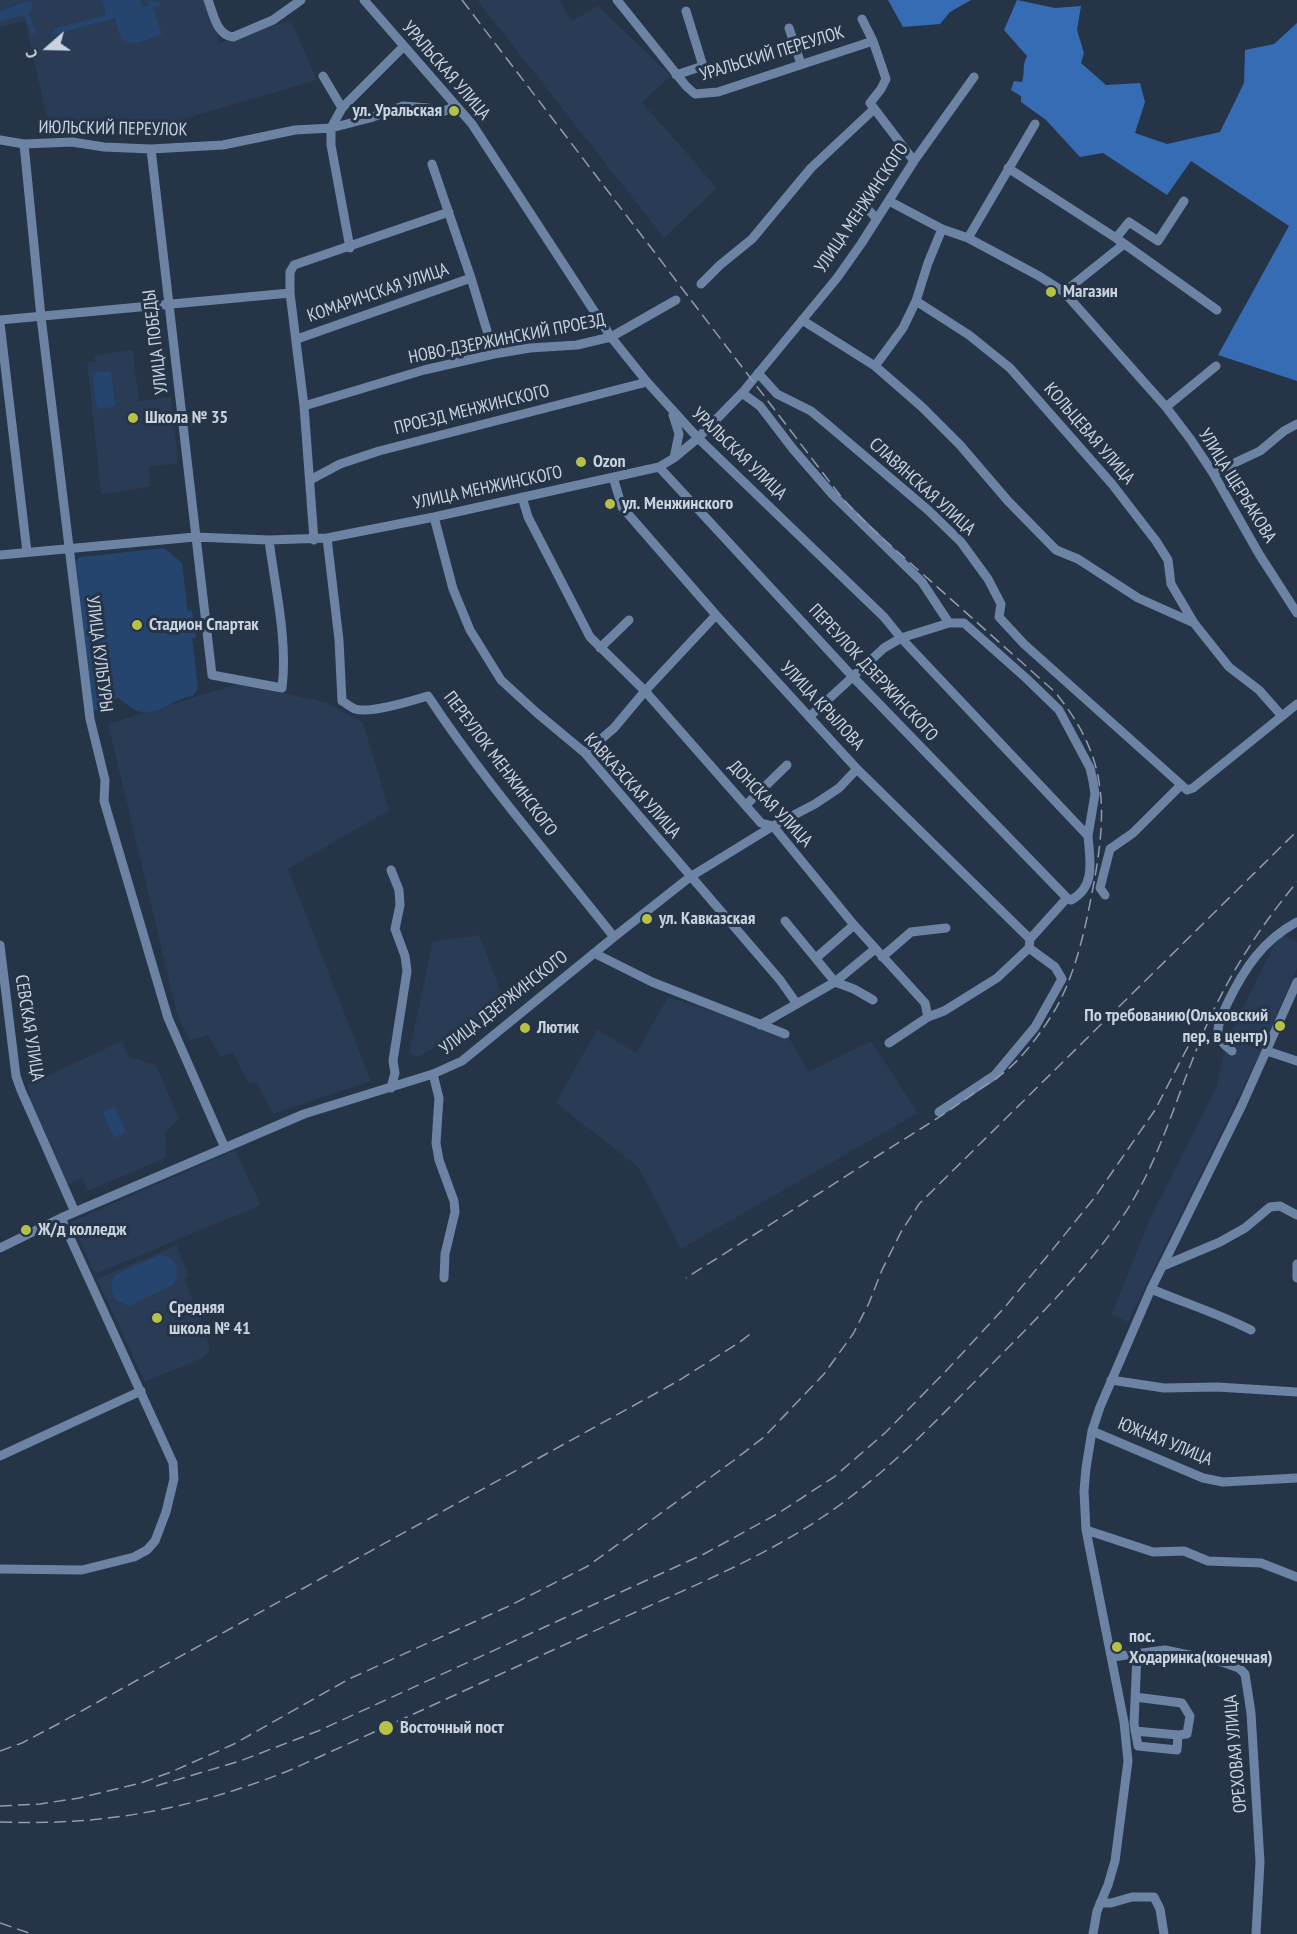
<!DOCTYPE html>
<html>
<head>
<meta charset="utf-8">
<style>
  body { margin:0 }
  #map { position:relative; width:1297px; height:1934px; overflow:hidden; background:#253447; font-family:"PT Sans Narrow",sans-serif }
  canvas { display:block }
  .north { position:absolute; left:18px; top:18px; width:60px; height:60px; -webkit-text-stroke:4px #253447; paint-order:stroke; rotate:250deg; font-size:16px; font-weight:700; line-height:24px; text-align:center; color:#c9d2df }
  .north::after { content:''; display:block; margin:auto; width:21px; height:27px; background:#c9d2df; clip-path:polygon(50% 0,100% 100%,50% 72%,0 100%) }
</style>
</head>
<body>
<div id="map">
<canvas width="1297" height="1934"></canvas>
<div class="north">С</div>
</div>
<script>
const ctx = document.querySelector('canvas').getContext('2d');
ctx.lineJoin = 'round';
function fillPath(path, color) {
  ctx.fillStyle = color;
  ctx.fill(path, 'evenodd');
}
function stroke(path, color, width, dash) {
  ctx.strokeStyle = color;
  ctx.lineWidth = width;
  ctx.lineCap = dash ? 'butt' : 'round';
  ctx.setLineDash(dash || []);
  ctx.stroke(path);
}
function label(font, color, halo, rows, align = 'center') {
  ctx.font = font + ' "PT Sans Narrow",sans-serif';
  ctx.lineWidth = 6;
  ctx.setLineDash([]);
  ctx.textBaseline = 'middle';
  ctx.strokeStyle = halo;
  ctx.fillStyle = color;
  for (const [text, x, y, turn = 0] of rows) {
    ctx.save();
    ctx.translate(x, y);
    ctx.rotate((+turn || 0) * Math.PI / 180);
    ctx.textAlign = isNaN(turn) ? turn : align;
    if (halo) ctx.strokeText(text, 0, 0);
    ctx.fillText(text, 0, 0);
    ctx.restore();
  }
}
const built = new Path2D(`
  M0,0H205L220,43L291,20L317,80L133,134L51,136L25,21L0,27Z
  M477,0H559L572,21L598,6L671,76L642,102L717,188L664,238Z
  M133,350L139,401L171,397L178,463L149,467L150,487L101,494L87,362L95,361L94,355Z
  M241,683L328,703L363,722L389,810L288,869L371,1081L273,1114L256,1082L249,1084L233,1053L221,1057L207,1035L190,1041L177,1014L108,724Z
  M1280,933L1297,942V968L1257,1059L1128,1322L1112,1314L1151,1216L1216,1088L1228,1038Z
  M479,935L506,1005L418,1057L409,1053L433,941Z
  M668,997L788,1036L809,1072L871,1041L918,1113L681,1249L638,1167L556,1103L597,1029L636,1053Z
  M122,1041L129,1057L156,1065L179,1118L166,1132L165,1158L88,1191L82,1178L66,1185L28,1099L31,1097L27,1085Z
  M235,1150L261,1205L95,1274L71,1222Z
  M177,1245L189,1277L185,1279L188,1288L210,1347L206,1356L145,1382L97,1279Z`);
const green = new Path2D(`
  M31,0L33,8L29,13L36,34L32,36L26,18L22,15L0,22V11Z
  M102,0H140L143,7L149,5L147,0L159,2L160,6L153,8L162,34C150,38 131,50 121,37C118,32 117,24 115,18L50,36L55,28L106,15Z
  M108,371L111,373L115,405L113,407L99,409L96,405L93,376L95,373Z
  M164,548L182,563L188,613L189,610H192L196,638H192L198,688L193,696C164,699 153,730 119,698C109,699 104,702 98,710L93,711L76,561L80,557Z
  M115,1107L126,1132L114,1138L103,1112Z
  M160,1255C176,1256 182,1272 173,1285L129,1306L117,1301C110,1293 109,1283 116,1274Z`);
const forest = new Path2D(`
  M888,0H971L950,12L940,24L903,27Z
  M1017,0L1055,8L1081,6L1077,30L1084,53L1081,63L1106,85L1140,83L1145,102L1135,133L1167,144L1220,132L1244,83L1245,50L1274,44L1297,23V381L1218,355L1289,226L1191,161L1167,195L1103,153L1080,157L1046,120L1021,102V96L1011,90L1014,81L1022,82C1025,73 1022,65 1027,56L1004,30Z`);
const minor = new Path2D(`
  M208,0C213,13 217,36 233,37L273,20L301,0
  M364,0L472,124L611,337L647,382L698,438L884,617L901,638L1088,836C1090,860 1096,887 1071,900L1067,898
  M617,0L686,86L695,94L718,92L873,41
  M862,19L873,41L886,79L881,89L870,103L914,161
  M789,28L801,64
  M676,75L703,66L686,11
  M323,76L342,108
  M0,140L24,144L72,142L104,147L151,149L223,145L295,130L331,128L342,108L403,47
  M24,144L41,317L90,719L105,780L104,801L168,1018L225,1148
  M151,149L212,675L282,688C288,640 275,588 269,540
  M432,164L471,278L494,354
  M1008,168L1116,238L1217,310
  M889,201L942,229L968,238L1039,276L1064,292L1166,407L1191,440L1213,473L1259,554L1297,613
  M861,202L877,219
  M968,238L1035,124
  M1116,238L1129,222L1158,241L1184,201
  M350,248L331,145V128L370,118L403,106L428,108L442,112L456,106
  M701,284L720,265L752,239L811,168L873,110
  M1064,292L1124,244
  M916,301L969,335L1010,368L1112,484L1156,541L1168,560L1171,584L1194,623
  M0,320L290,293
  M802,320L875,366L922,407L960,445L1008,501L1056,550L1078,559L1138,598L1194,623L1229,667L1259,690L1282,716
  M0,323L27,552
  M297,339L471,278
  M875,366L903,328L916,301L928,263L942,229
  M758,373L777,394L811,411L828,425L928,510L961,542L988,579L1001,604L999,617L1024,644L1187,790L1193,788L1297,704
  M742,393L760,406L793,449L832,494L922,582L949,623H964L1027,679L1059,710L1090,768L1093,781L1095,794L1088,836
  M304,406L424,370L494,354L530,348L577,345L611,337L676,300
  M1166,407L1216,366
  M673,415L679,434L674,458
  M659,467L852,676L1067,898
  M1213,473L1260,451L1284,431L1297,424
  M613,477L622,507L716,615L857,769L1030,939
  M310,480L340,464L379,451L647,382
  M522,497L528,517L590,637L645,691L761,823L773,826L854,925L925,1003L928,1017
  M434,517L453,589L470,630L501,680L537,713L585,753L780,980L797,1004
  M327,538L339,640L342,701C346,703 350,707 355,709C370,714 411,701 428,696C484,781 551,857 614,937
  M314,540L304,406L290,293V272L294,265L449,212
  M0,555L195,537L269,540L327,538L434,517L659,467L674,458L698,438L742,393L837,278L861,244L914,161L974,77
  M600,648L629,620
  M809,717L884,648L901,638L949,623
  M585,753L614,728L645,691L716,615
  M746,805L787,765
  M391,870L399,890L400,905L395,929L405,956L407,971L393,1061L395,1073L391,1088
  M1105,895L1100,888L1110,849L1133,833L1181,785
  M785,921L835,982L854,989L873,1000
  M0,945L16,1076L21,1090L75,1212
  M594,953L652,982L785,1034
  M882,957L911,932L946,928
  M816,958L854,925
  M760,1025L835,982L875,949
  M889,1043L928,1017L944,1011L997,978L1029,948L1030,939L1067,898
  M1232,1051C1226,1046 1219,1041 1218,1033C1217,1023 1224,1011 1228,1002C1244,969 1263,940 1297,922
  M1267,1051L1297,1061
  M433,1074L439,1098L436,1143L439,1160L454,1201L455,1212L445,1254L444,1278
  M939,1112L995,1075L1035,1027L1062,979L1055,967L1029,948
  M0,1248L61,1218L304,1114L433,1074L462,1061L614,937L690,877L773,826L815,804L839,788L857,769
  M1297,1264V1278
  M1163,1266L1220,1242L1245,1228L1270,1207L1280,1206L1297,1215
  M1151,1289C1185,1303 1219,1314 1251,1330
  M1111,1380L1164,1388L1217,1387L1297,1392
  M1092,1431L1203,1478L1223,1482L1297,1478
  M0,1456L141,1391
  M1086,1530L1153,1552L1184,1551L1208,1561L1261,1563L1297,1577
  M0,1569L82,1570L134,1557L147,1550L155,1541L166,1512L174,1479L173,1463L61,1218
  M1112,1657L1165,1650L1222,1662L1239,1668L1245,1674L1251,1713L1260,1862L1256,1934
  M1135,1697L1182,1703L1190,1716L1187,1734L1178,1735L1177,1750L1138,1746L1134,1724L1137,1654
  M1135,1731L1178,1735
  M1100,1903H1111L1132,1897H1154L1160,1909L1164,1934
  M1093,1934L1097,1911L1108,1885L1115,1861L1128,1761L1124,1722L1086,1530L1084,1491L1086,1468L1092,1431L1100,1407L1151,1289L1242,1105L1297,982`);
const rail = new Path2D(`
  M462,0L842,498L870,527L1055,692C1103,751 1108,798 1096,871C1088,916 1078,970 1055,1010C1042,1031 1026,1054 1007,1070C998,1078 987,1084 977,1091C944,1115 909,1136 874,1158C812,1198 749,1238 686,1278
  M0,1751L22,1743L58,1724L678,1381L740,1342L754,1331
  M156,1786L240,1761L318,1731L704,1554L777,1514L834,1477L886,1432L945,1372L1005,1307L1049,1254L1095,1197L1155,1110L1194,1035
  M0,1806L40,1804L79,1798L141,1783L171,1772L234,1744L349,1679L509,1606L588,1566L733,1461L764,1437L824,1374L853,1334L869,1303L882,1270L901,1232L919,1204L1297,831
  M0,1822C104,1826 192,1809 288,1771C397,1722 505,1672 614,1622C683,1590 757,1561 821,1518C886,1475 939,1418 993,1363C1038,1317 1086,1270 1123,1216C1156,1167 1172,1111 1194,1056C1218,992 1253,935 1297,882
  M0,1923L32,1934`);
const markers = [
  [454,111,6,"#b8c147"],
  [1051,292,6,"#b8c147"],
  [133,418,6,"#b8c147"],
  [581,462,6,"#b8c147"],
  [610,504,6,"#b8c147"],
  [137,625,6,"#b8c147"],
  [647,919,6,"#b8c147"],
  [1280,1026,6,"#b8c147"],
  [525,1028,6,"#b8c147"],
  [26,1230,6,"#b8c147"],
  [157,1318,6,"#b8c147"],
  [1117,1647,6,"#b8c147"],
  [386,1728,8,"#b8c147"]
];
const streetNames = [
  ["УРАЛЬСКИЙ ПЕРЕУЛОК",772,54,-17],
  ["УРАЛЬСКАЯ УЛИЦА",446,71,49],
  ["ИЮЛЬСКИЙ ПЕРЕУЛОК",113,129,1],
  ["УЛИЦА МЕНЖИНСКОГО",862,208,-56],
  ["КОМАРИЧСКАЯ УЛИЦА",378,293,-19],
  ["НОВО-ДЗЕРЖИНСКИЙ ПРОЕЗД",507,339,-11],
  ["УЛИЦА ПОБЕДЫ",156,342,-97],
  ["ПРОЕЗД МЕНЖИНСКОГО",472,410,-14],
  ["КОЛЬЦЕВАЯ УЛИЦА",1089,434,49],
  ["УРАЛЬСКАЯ УЛИЦА",739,454,44],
  ["УЛИЦА ЩЕРБАКОВА",1237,486,58],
  ["СЛАВЯНСКАЯ УЛИЦА",922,487,42],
  ["УЛИЦА МЕНЖИНСКОГО",488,488,-12],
  ["УЛИЦА КУЛЬТУРЫ",99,654,83],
  ["ПЕРЕУЛОК ДЗЕРЖИНСКОГО",873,673,47],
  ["УЛИЦА КРЫЛОВА",822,706,47],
  ["ПЕРЕУЛОК МЕНЖИНСКОГО",500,764,53],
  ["КАВКАЗСКАЯ УЛИЦА",632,786,48],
  ["ДОНСКАЯ УЛИЦА",770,804,46],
  ["УЛИЦА ДЗЕРЖИНСКОГО",504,1003,-38],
  ["СЕВСКАЯ УЛИЦА",29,1028,81],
  ["ЮЖНАЯ УЛИЦА",1165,1442,22],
  ["ОРЕХОВАЯ УЛИЦА",1236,1754,-95]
];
const poiNames = [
  ["ул. Уральская",442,111,"right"],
  ["Магазин",1063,292],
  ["Школа № 35",145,418],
  ["Ozon",593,462],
  ["ул. Менжинского",622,504],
  ["Стадион Спартак",149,625],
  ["ул. Кавказская",659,919],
  ["По требованию(Ольховский",1268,1016,"right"],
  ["пер, в центр)",1268,1037,"right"],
  ["Лютик",537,1028],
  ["Ж/д колледж",38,1230],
  ["Средняя",169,1308],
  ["школа № 41",169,1329],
  ["пос.",1129,1637],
  ["Ходаринка(конечная)",1129,1658],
  ["Восточный пост",400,1728]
];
fillPath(built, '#293b55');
fillPath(green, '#25446e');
fillPath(forest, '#366cb4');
stroke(minor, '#6c83a4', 9);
stroke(rail, '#919cab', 1.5, [12, 6]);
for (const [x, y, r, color] of markers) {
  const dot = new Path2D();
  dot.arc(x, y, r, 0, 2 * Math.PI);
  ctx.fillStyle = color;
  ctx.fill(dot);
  stroke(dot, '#253447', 2);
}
label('18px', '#c9d2df', '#253447', streetNames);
label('bold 18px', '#c9d2df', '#253447', poiNames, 'left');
</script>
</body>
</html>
